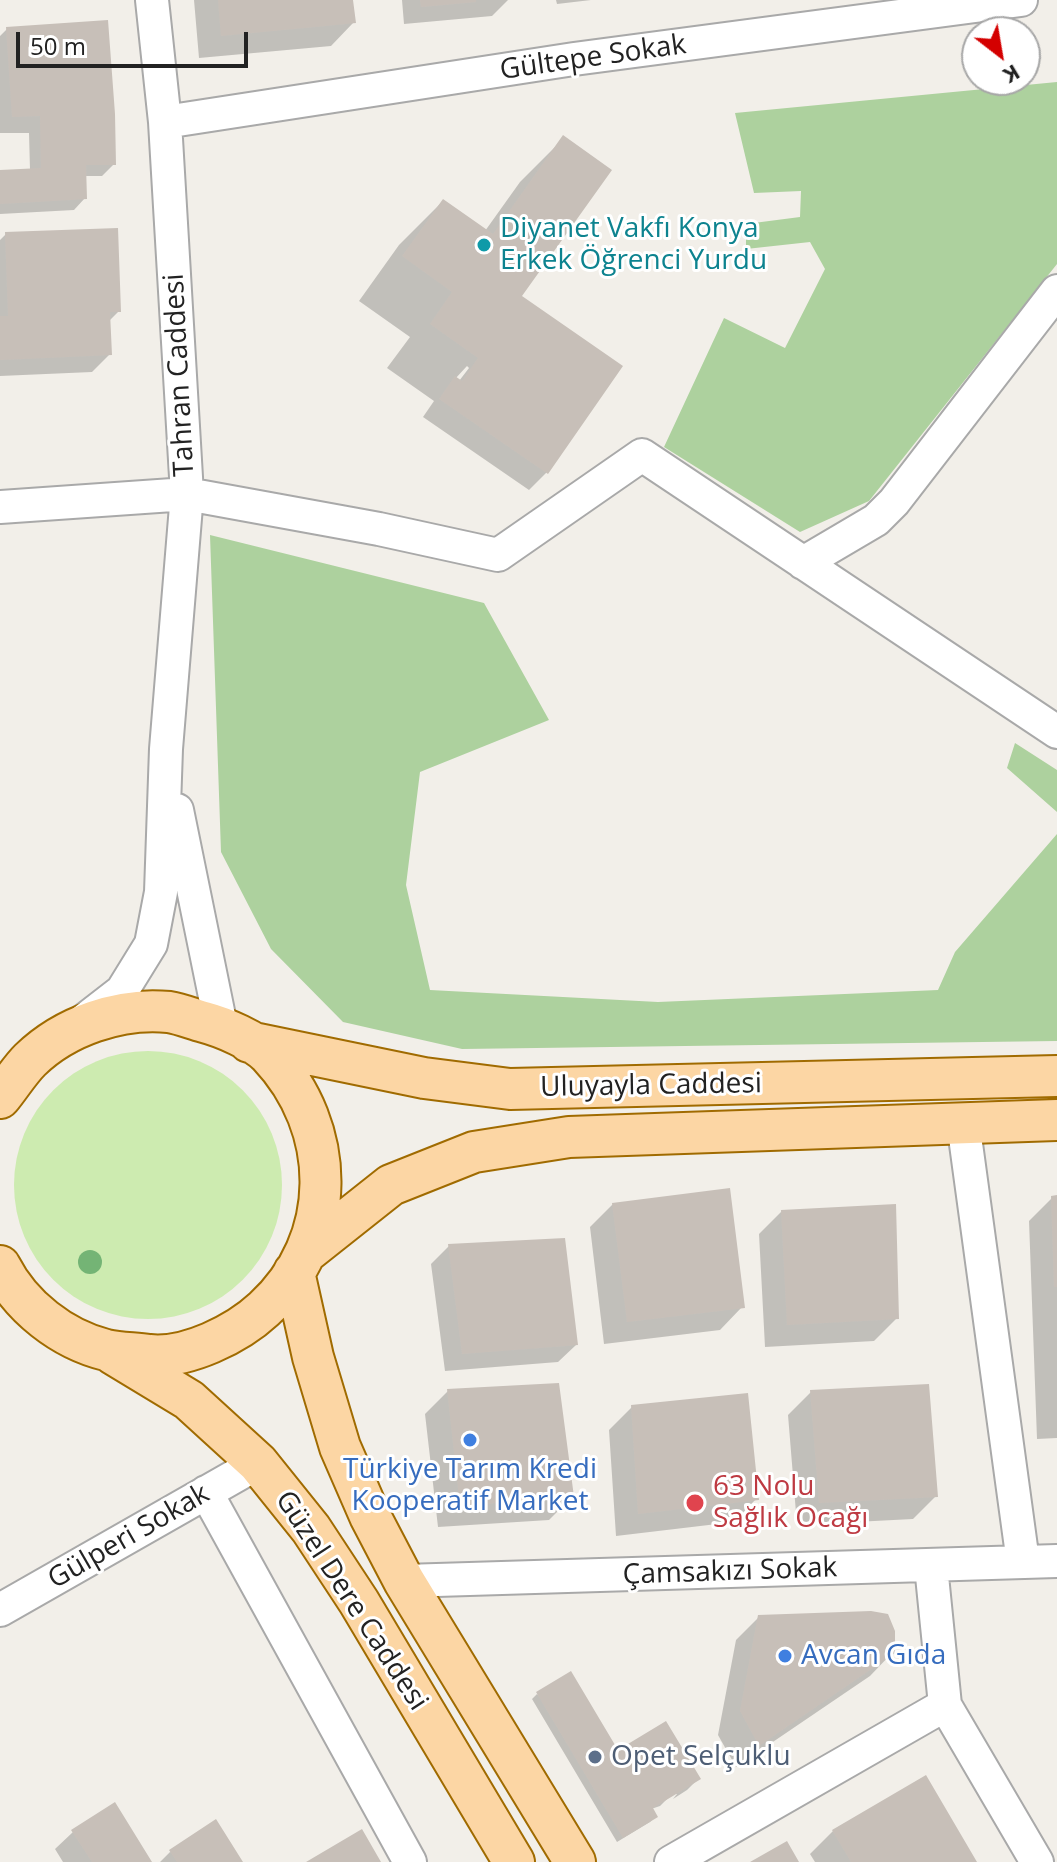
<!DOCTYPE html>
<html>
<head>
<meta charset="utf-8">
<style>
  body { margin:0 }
  #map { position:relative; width:1057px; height:1862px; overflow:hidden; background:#f2efe9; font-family:"Open Sans",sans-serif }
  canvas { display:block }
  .north { position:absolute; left:961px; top:16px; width:80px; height:80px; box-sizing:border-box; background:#fff; border:2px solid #a7a7a7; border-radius:50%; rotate:149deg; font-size:22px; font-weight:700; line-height:32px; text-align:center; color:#222 }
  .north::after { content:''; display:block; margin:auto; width:28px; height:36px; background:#d40000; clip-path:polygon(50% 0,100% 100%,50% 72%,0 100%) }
  .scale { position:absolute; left:16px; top:32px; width:232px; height:36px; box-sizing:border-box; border:4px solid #222; border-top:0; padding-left:10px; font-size:24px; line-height:28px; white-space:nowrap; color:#222; -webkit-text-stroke:6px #fff; paint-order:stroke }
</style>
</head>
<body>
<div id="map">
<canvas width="1057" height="1862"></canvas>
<div class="north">K</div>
<div class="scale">50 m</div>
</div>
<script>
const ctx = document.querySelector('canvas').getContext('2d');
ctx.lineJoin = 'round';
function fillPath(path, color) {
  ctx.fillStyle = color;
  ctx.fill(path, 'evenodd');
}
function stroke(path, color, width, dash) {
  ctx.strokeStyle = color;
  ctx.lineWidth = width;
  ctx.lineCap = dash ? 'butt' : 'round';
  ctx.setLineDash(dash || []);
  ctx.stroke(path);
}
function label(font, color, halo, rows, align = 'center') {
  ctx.font = font + ' "Open Sans",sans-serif';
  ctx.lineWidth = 6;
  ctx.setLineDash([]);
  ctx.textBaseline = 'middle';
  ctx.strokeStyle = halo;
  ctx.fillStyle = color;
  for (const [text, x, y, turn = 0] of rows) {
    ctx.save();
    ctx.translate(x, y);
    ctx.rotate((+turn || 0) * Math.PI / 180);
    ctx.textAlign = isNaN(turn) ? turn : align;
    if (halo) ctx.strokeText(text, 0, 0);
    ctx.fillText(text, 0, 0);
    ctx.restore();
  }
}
const grass = new Path2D(`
  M14 1185a134 134 0 1 1 268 0a134 134 0 1 1-268 0Z`);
const forest = new Path2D(`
  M1057,82V264L869,501L800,532L664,447L724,318L785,348L825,269L810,242L746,249V224L800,217L801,191L754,193L735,113Z
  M210,535L484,603L549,720L420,772L406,885L430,990L658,1002L938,990L955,952L1057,834V1041L462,1049L343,1022L271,949L221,852Z
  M1015,743L1057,770V812L1007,768Z`);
const shadow = new Path2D(`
  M194,0H351L353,23L331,46L199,58Z
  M402,0H508L492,16L404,24Z
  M556,0H591L557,4Z
  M7,29L114,164L102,176H84L85,198L74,210L0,214V172L30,170L29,133H0V36Z
  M564,138L514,303L620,366L546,473L529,490L423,417L434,401L387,368L410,337L359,301L399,245L443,201L485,231L520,182ZM467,366L469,368L459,381L455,379Z
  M6,234L119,311L108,322L110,354L92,372L0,376V240Z
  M1052,1198H1057V1438L1037,1439L1029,1221Z
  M613,1204L742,1307L720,1330L604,1344L590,1227Z
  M782,1211L897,1318L874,1341L765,1347L759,1234Z
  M449,1246L576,1345L558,1362L445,1371L431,1264Z
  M448,1391L572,1497L549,1520L438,1527L425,1414Z
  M811,1392L936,1496L913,1519L797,1525L788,1415Z
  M632,1407L756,1499L734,1522L616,1536L609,1430Z
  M759,1617L893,1652L870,1676L736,1767L718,1735L736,1640Z
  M537,1694L618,1753L698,1779L687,1790L673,1799L677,1794H672L660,1806L651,1809L655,1817L650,1822L617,1842L532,1699Z
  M833,1831L974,1862H815L810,1854Z
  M73,1832L150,1862H63L55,1849Z
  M170,1852L241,1862H160Z`);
const building = new Path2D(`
  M218,0H353L356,23L221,36Z
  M420,0H476V2L421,7Z
  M108,20L115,114L116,165H86L87,199L0,204V170L41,168L40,116L12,117L6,27Z
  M563,135L612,170L522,296L623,366L548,474L439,399L455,376L462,381L478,358L430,324L452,292L402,256L443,199L493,234Z
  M118,228L121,312H110L112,355L0,360V316H8L5,232Z
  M730,1188L745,1308L627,1322L612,1203Z
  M1057,1195V1287H1054L1051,1196Z
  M896,1204L899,1319L787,1325L781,1210Z
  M565,1238L578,1345L462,1354L448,1244Z
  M559,1383L574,1497L460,1506L447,1389Z
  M929,1384L938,1497L819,1503L810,1390Z
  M748,1393L759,1500L638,1514L631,1405Z
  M871,1611L888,1614L895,1631V1653L759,1746L740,1711L758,1615Z
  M571,1671L618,1750L666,1721L701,1779L653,1808L658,1817L623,1838L536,1692Z
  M926,1775L977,1862H851L832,1830Z
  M115,1802L152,1862H92L71,1830Z
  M216,1819L243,1862H177L169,1850Z
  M362,1829L381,1862H306Z
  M787,1841L799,1862H750Z`);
const minor = new Path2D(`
  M165,122L574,59L1021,0
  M0,507L187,494L379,529L498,555L642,455L1057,732
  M803,563L876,520L894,502L1057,291
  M177,810L221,1026
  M82,1022L122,991L151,944L161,892L166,749L187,494L165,122L152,0
  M963,1122L1023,1562
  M206,1492L410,1862
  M931,1566L945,1705L1037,1862
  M404,1581L1057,1561
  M0,1610L258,1463
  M671,1862L945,1705`);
const major = new Path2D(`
  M249,1042L424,1078L510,1089L1057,1076
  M0,1098C10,1086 19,1071 30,1060C65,1026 120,1007 169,1012C181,1014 193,1019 204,1022C223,1027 256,1041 269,1055C338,1128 339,1240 264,1309C237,1334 187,1359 149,1355C135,1353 120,1353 106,1350C62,1339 21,1307 0,1266
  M309,1250L391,1185L474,1152L569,1137L1057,1120
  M294,1272L313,1357L340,1447L370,1516L404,1581L575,1862
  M113,1354L189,1400L258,1463L311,1529L359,1602L514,1862`);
const trees = [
  [90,1262]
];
const markers = [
  [484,245,8,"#0f9aa8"],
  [470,1440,8,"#3f7fe0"],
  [695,1503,10,"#e0444e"],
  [785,1656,8,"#3f7fe0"],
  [595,1757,8,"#5c6f8a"]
];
const streetNames = [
  ["Gültepe Sokak",593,58,-8],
  ["Tahran Caddesi",180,375,-93],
  ["Uluyayla Caddesi",651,1086,-1],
  ["Gülperi Sokak",129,1537,-30],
  ["Çamsakızı Sokak",730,1572,-2],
  ["Güzel Dere Caddesi",351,1601,57]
];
const cultureNames = [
  ["Diyanet Vakfı Konya",500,229],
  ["Erkek Öğrenci Yurdu",500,261]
];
const shopNames = [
  ["Türkiye Tarım Kredi",470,1470],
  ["Kooperatif Market",470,1502],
  ["Avcan Gıda",801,1656,"left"]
];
const healthNames = [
  ["63 Nolu",713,1487],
  ["Sağlık Ocağı",713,1519]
];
const serviceNames = [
  ["Opet Selçuklu",611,1757]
];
fillPath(grass, '#cdebb0');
fillPath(forest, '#add19e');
fillPath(shadow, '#0003');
fillPath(building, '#c7bfb8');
stroke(minor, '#a9a9a9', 36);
stroke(major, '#a06b00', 44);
stroke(minor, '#fff', 32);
stroke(major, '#fcd6a4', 40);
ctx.fillStyle = '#74b475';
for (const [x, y] of trees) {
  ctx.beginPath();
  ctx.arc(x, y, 12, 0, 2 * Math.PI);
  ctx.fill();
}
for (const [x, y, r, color] of markers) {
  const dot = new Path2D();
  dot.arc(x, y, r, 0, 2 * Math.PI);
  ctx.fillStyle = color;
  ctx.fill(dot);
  stroke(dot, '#fff', 3);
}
label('28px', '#222', '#fff', streetNames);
label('28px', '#0d838f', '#fff', cultureNames, 'left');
label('28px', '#366cbe', '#fff', shopNames);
label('28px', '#be3a42', '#fff', healthNames, 'left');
label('28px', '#4e5e75', '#fff', serviceNames, 'left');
</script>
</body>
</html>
